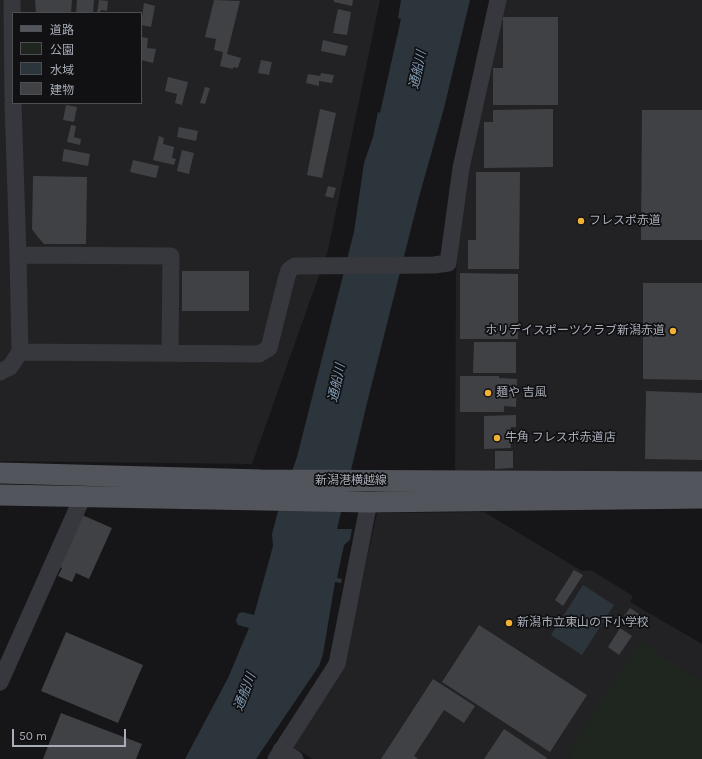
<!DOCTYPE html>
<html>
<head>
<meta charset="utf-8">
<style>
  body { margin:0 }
  #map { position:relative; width:702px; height:759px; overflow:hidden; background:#161618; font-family:Karla,"Noto Sans JP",sans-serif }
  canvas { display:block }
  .legend { position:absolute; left:12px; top:12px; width:130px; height:92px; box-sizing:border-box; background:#111113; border:1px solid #4d4f55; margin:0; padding:5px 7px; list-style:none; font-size:12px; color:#a8adb8 }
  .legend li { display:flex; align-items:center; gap:8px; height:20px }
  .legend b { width:20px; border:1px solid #4d4f55 }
  .scale { position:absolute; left:12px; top:729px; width:114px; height:18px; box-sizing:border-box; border:2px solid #a8adb8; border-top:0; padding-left:5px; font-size:12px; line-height:14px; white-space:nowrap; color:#a8adb8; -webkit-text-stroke:3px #111113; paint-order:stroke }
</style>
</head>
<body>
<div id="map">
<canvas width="702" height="759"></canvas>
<ul class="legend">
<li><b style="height:5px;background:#53555c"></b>道路</li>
<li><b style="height:11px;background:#1e261f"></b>公園</li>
<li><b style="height:11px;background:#2c353c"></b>水域</li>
<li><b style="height:11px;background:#404145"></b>建物</li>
</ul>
<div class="scale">50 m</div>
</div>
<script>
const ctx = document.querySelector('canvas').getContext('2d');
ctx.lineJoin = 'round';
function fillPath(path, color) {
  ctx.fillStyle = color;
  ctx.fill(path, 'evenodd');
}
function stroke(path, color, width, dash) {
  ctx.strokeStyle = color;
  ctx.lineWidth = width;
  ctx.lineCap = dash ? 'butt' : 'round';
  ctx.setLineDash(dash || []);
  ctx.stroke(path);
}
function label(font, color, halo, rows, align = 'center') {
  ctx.font = font + ' Karla,"Noto Sans JP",sans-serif';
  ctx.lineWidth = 3.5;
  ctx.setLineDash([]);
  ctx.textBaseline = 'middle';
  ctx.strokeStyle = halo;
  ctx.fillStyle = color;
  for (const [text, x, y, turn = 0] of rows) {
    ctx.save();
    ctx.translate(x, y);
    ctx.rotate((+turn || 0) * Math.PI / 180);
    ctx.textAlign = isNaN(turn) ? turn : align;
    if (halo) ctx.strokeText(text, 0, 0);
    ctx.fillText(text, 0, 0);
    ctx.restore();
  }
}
const built = new Path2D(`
  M0,0H380L328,250L252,464L0,461ZM13,13H141V103H13Z
  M503,0H702V472L455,474L456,274L465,168Z
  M484,512L582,571L591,570L633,596L630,602L702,644V759H313L291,746L343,666L377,513Z`);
const green = new Path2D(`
  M640,641L702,683V759H573L570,751Z`);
const water = new Path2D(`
  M401,0H470L444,108L419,197L367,403L337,529H352L350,540L344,545L337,578L342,579L341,583L335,582L323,654L319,666L256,759H185L228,678L249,628L238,625L236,621L238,614L242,612L254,615L273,546L272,534L277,515L297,457L354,232L364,163L373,137L378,112L380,113L401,19L398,18Z
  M583,585L614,605L582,655L551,635Z`);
const building = new Path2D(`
  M35,0H72L71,13H36Z
  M77,0H94L93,13H76Z
  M99,0L108,1L107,11L101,10L100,13H97Z
  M214,0L240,1L227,54L241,58L238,68L233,67V69L220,66L223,52L214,50L216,39L205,37Z
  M334,0H353L352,6L334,2Z
  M144,3L155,6L151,27L141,25Z
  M338,9L351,12L347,35L333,33Z
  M503,17H558V105H493V68H503Z
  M141,37L148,38L147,48L156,49L153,63L141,60Z
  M323,40L348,46L345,56L321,51Z
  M261,60L272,62L269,75L258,73Z
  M321,73L334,75L332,83L319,81V86L306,83L308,74L320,76Z
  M168,77L188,82L182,105L175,103L177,94L165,91Z
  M205,87L210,88L205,104L200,103Z
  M66,105L77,107L74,122L63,120Z
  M320,109L336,113L322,178L307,175Z
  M553,109V167L484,168V122H493V110Z
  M642,110H702V240H641Z
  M71,125L76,126L74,137L81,139L80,145L67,142Z
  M179,127L198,131L196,141L177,137Z
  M159,136L164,138L163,144L174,147L172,158L176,159L174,165L153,160Z
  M64,149L90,154L88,166L62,161Z
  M182,150L194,153L189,174L177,171Z
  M133,160L159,166L156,178L130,172Z
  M476,172H520L519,269H468V240H476Z
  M33,176L87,177L86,244H44L37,236L32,229Z
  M328,186L336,188L333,198L325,196Z
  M182,271H249V311H182Z
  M460,273L518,274V339H460Z
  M643,283H702V380L643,379Z
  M474,342H516V373H473Z
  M460,376H499V378L517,379L516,407L504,406V412H460Z
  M646,391L702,393V460L645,459Z
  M516,415V427H511V448L484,449V416Z
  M495,451H513V468L495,469Z
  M80,514L112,528L89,579L76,573L72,582L58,576L62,568L57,566Z
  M574,570L583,575L563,606L555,600Z
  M630,608L645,618L640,627L624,616Z
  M479,625L587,695L550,752L442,682Z
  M620,628L632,636L619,655L608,647Z
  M66,632L143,665L118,723L41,691Z
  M433,679L475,706L464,723L444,710L414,756L418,759H381Z
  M61,713L142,744L136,759H43Z
  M504,729L547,758L546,759H484Z`);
const minor = new Path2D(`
  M12,0L13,98
  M18,255L171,256L170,353
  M20,352L259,354L269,348L286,280L289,270L295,266L434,265L448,263L461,168L498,0
  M0,372L10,367L20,352L18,255L13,103
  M0,682L83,496
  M281,750L295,759
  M276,759L337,664L369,502`);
const major = new Path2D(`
  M0,473L261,480L702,482
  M0,495L369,502L702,498`);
const markers = [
  [581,221,4,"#f2b134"],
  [673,331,4,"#f2b134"],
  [488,393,4,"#f2b134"],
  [497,438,4,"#f2b134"],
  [509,623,4,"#f2b134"]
];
const poiNames = [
  ["フレスポ赤道",589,221],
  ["ホリデイスポーツクラブ新潟赤道",665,331,"right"],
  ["麺や 吉風",496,393],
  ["牛角 フレスポ赤道店",505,438],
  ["新潟市立東山の下小学校",517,623]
];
const streetNames = [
  ["新潟港横越線",351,481]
];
const waterNames = [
  ["通船川",418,70,-78],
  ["通船川",337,383,-78],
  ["通船川",245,692,-69]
];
fillPath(built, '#222225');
fillPath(green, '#1e261f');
fillPath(water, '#2c353c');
fillPath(building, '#404145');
stroke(minor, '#37383d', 17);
stroke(major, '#53555c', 21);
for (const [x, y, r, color] of markers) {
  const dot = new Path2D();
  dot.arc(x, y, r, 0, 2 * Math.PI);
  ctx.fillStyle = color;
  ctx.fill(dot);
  stroke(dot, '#111113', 1.5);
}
label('12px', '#a8adb8', '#111113', poiNames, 'left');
label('12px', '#a8adb8', '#111113', streetNames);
label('italic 13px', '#7f9bb3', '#111113', waterNames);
</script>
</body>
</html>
